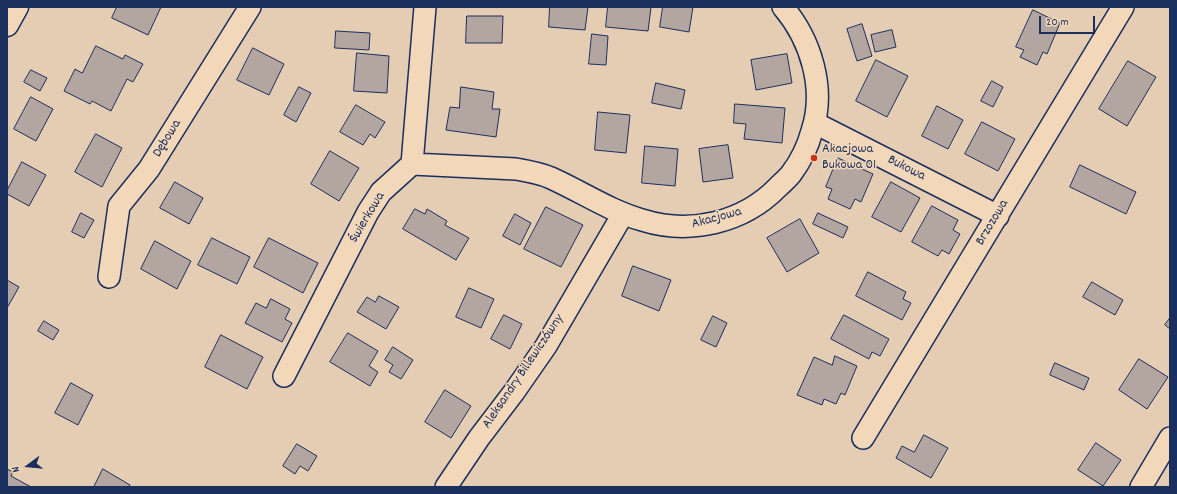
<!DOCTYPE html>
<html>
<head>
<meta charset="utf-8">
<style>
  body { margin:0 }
  #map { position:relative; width:1177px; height:494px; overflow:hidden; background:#e5cdb4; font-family:Dekko,sans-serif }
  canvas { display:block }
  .frame { position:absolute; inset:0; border:8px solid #1b2f5e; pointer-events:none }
  .north { position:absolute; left:8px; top:446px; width:40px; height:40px; -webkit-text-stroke:3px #f2d7b9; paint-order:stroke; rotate:254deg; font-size:11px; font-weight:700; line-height:16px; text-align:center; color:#1b2f5e }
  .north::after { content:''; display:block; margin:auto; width:14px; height:18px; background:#1b2f5e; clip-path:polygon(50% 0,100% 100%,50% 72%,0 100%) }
  .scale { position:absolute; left:1039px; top:16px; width:56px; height:18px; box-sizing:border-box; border:2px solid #1b2f5e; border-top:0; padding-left:5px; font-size:12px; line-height:14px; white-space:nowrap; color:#1b2f5e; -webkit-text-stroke:3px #f2d7b9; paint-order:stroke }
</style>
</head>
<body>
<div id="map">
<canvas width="1177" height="494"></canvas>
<div class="frame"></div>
<div class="north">N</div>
<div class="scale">20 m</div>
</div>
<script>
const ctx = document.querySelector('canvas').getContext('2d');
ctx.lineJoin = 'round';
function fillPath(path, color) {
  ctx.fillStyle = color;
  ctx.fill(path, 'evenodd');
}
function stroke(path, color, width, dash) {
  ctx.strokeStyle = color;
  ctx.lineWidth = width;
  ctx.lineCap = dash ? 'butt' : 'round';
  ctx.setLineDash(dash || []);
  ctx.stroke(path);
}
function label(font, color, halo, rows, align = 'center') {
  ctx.font = font + ' Dekko,sans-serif';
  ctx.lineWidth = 3;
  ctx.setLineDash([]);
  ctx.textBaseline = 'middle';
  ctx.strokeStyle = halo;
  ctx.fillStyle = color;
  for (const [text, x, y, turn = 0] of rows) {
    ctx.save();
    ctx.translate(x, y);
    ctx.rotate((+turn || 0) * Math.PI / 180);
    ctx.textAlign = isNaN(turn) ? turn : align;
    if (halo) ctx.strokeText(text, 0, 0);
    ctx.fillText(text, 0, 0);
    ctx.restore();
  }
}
const building = new Path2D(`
  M117,7H161L148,35L112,18Z
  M550,7H588L585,30L549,27Z
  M608,7H651L648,31L606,27Z
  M663,7H693L689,32L660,27Z
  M1033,10L1060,23L1047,54L1043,52L1037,65L1020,57L1024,50L1016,47Z
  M467,16H503L502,43H466Z
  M862,24L872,56L857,61L847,29Z
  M892,30L896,47L875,52L871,35Z
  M336,31L370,33L369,50L335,48Z
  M592,34L608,36L606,65L589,64Z
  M96,46L123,59L125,55L143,64L133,82L127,79L111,111L92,101L90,104L64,91L75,69L82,73Z
  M253,48L284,64L269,95L237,80Z
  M357,53L389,56L387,93L354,91Z
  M787,54L792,83L756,90L751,60Z
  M876,60L908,76L887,117L856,101Z
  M1128,61L1156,77L1127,126L1099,109Z
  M31,70L47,78L40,91L24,82Z
  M992,81L1003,87L993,107L981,101Z
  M656,83L685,90L681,109L652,103Z
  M299,87L311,93L296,122L284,115Z
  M461,87L494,92L492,109H500L496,137L446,130L450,107L459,108Z
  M31,97L53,109L36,141L14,129Z
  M735,104L785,108L782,143L744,139L746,124L734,123Z
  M356,105L385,122L375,138L370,134L363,145L340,132Z
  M937,106L963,120L948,149L922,136Z
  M598,112L630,115L626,153L595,150Z
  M982,122L1015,139L998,171L965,154Z
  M96,134L122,148L102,187L75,172Z
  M728,145L733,178L703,182L699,149Z
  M645,146L678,149L675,186L642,183Z
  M330,151L359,168L339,201L311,184Z
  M838,158L873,174L861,202L855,199L850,209L828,199L832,189L826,187Z
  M22,162L46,175L29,206L7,194V191Z
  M1080,165L1136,192L1126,214L1070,187Z
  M175,182L203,198L189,224L160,208Z
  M891,182L920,198L901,232L872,217Z
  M932,206L958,220L953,230L960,234L949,254L942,250L938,256L912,242Z
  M546,207L583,225L561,267L524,249Z
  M415,209L425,214L427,209L447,221L445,225L469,238L456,260L403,229Z
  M81,213L94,220L84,238L72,232Z
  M818,213L848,227L843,238L813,224Z
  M515,214L531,223L520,245L503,236Z
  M800,219L819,253L787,272L767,238Z
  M212,238L250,257L237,284L198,265Z
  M269,238L318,263L303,293L254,267Z
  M155,241L191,261L177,289L141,269Z
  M633,266L671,280L659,311L622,296Z
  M868,272L906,292L903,299L911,303L902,320L856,296Z
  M7,280L19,287L7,308Z
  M1092,282L1123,300L1115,315L1083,297Z
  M469,288L494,299L481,328L456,317Z
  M379,296L399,307L386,329L357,312L367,297L375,302Z
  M271,299L290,309L285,319L292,323L282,342L245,323L256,303L266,308Z
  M504,315L522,324L510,349L491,339Z
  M844,315L889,339L880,356L872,352L869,359L831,339Z
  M713,316L727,323L716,347L701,340Z
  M1170,318V329L1165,325Z
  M44,321L59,330L53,340L38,331Z
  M348,333L378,351L369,366L378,372L370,386L330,362Z
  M221,335L263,357L247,389L205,367Z
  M393,347L413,360L401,379L389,372L393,365L385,360Z
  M835,356L857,366L845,395L841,393L836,404L824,399L822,405L797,395L814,357L832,365Z
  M1139,359L1168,377L1147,409L1119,390Z
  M1055,363L1089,378L1084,390L1050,375Z
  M71,383L93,395L78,425L55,413Z
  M445,390L471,406L451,438L425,422Z
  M924,435L948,448L931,478L896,458L902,446L914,452Z
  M1096,443L1121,460L1103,486L1078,470Z
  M297,444L317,456L308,471L300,466L295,474L283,466Z
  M7,469L13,472L11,476L31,487H7Z
  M103,469L130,485L129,487H94Z`);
const minor = new Path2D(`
  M815,123L998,216
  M412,164L516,169C528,171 540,173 551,178C582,192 610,211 642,220C690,235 743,223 778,187C782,183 787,179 791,174C800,162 808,146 812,131C826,89 811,40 783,7
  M109,277L119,206L149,169L250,7
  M284,376L368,212L381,192L412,164L425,7
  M863,438L1123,7
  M446,487L479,438L514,392L546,346L623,214
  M1141,487L1170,438`);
const secondary = new Path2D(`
  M7,25L17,7`);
const markers = [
  [814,158,4,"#c8321e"]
];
const streetNames = [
  ["Dębowa",168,139,-58],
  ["Bukowa",906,169,27],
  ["Świerkowa",368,218,-59],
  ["Akacjowa",717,219,-15],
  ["Brzozowa",993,223,-59],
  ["Aleksandry Billewiczówny",524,372,-56]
];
const poiNames = [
  ["Akacjowa",822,150],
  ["Bukowa 01",822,166]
];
fillPath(building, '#b3a59f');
stroke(building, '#1b2f5e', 1);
stroke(minor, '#1b2f5e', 24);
stroke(secondary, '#1b2f5e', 25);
stroke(minor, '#f2d7b9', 21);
stroke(secondary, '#f2d7b9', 22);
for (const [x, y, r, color] of markers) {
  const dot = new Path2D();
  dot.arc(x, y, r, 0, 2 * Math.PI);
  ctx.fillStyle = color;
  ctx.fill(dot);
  stroke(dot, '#f2d7b9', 1.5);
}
label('14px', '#1b2f5e', '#f2d7b9', streetNames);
label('14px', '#1b2f5e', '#f2d7b9', poiNames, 'left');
</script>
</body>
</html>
